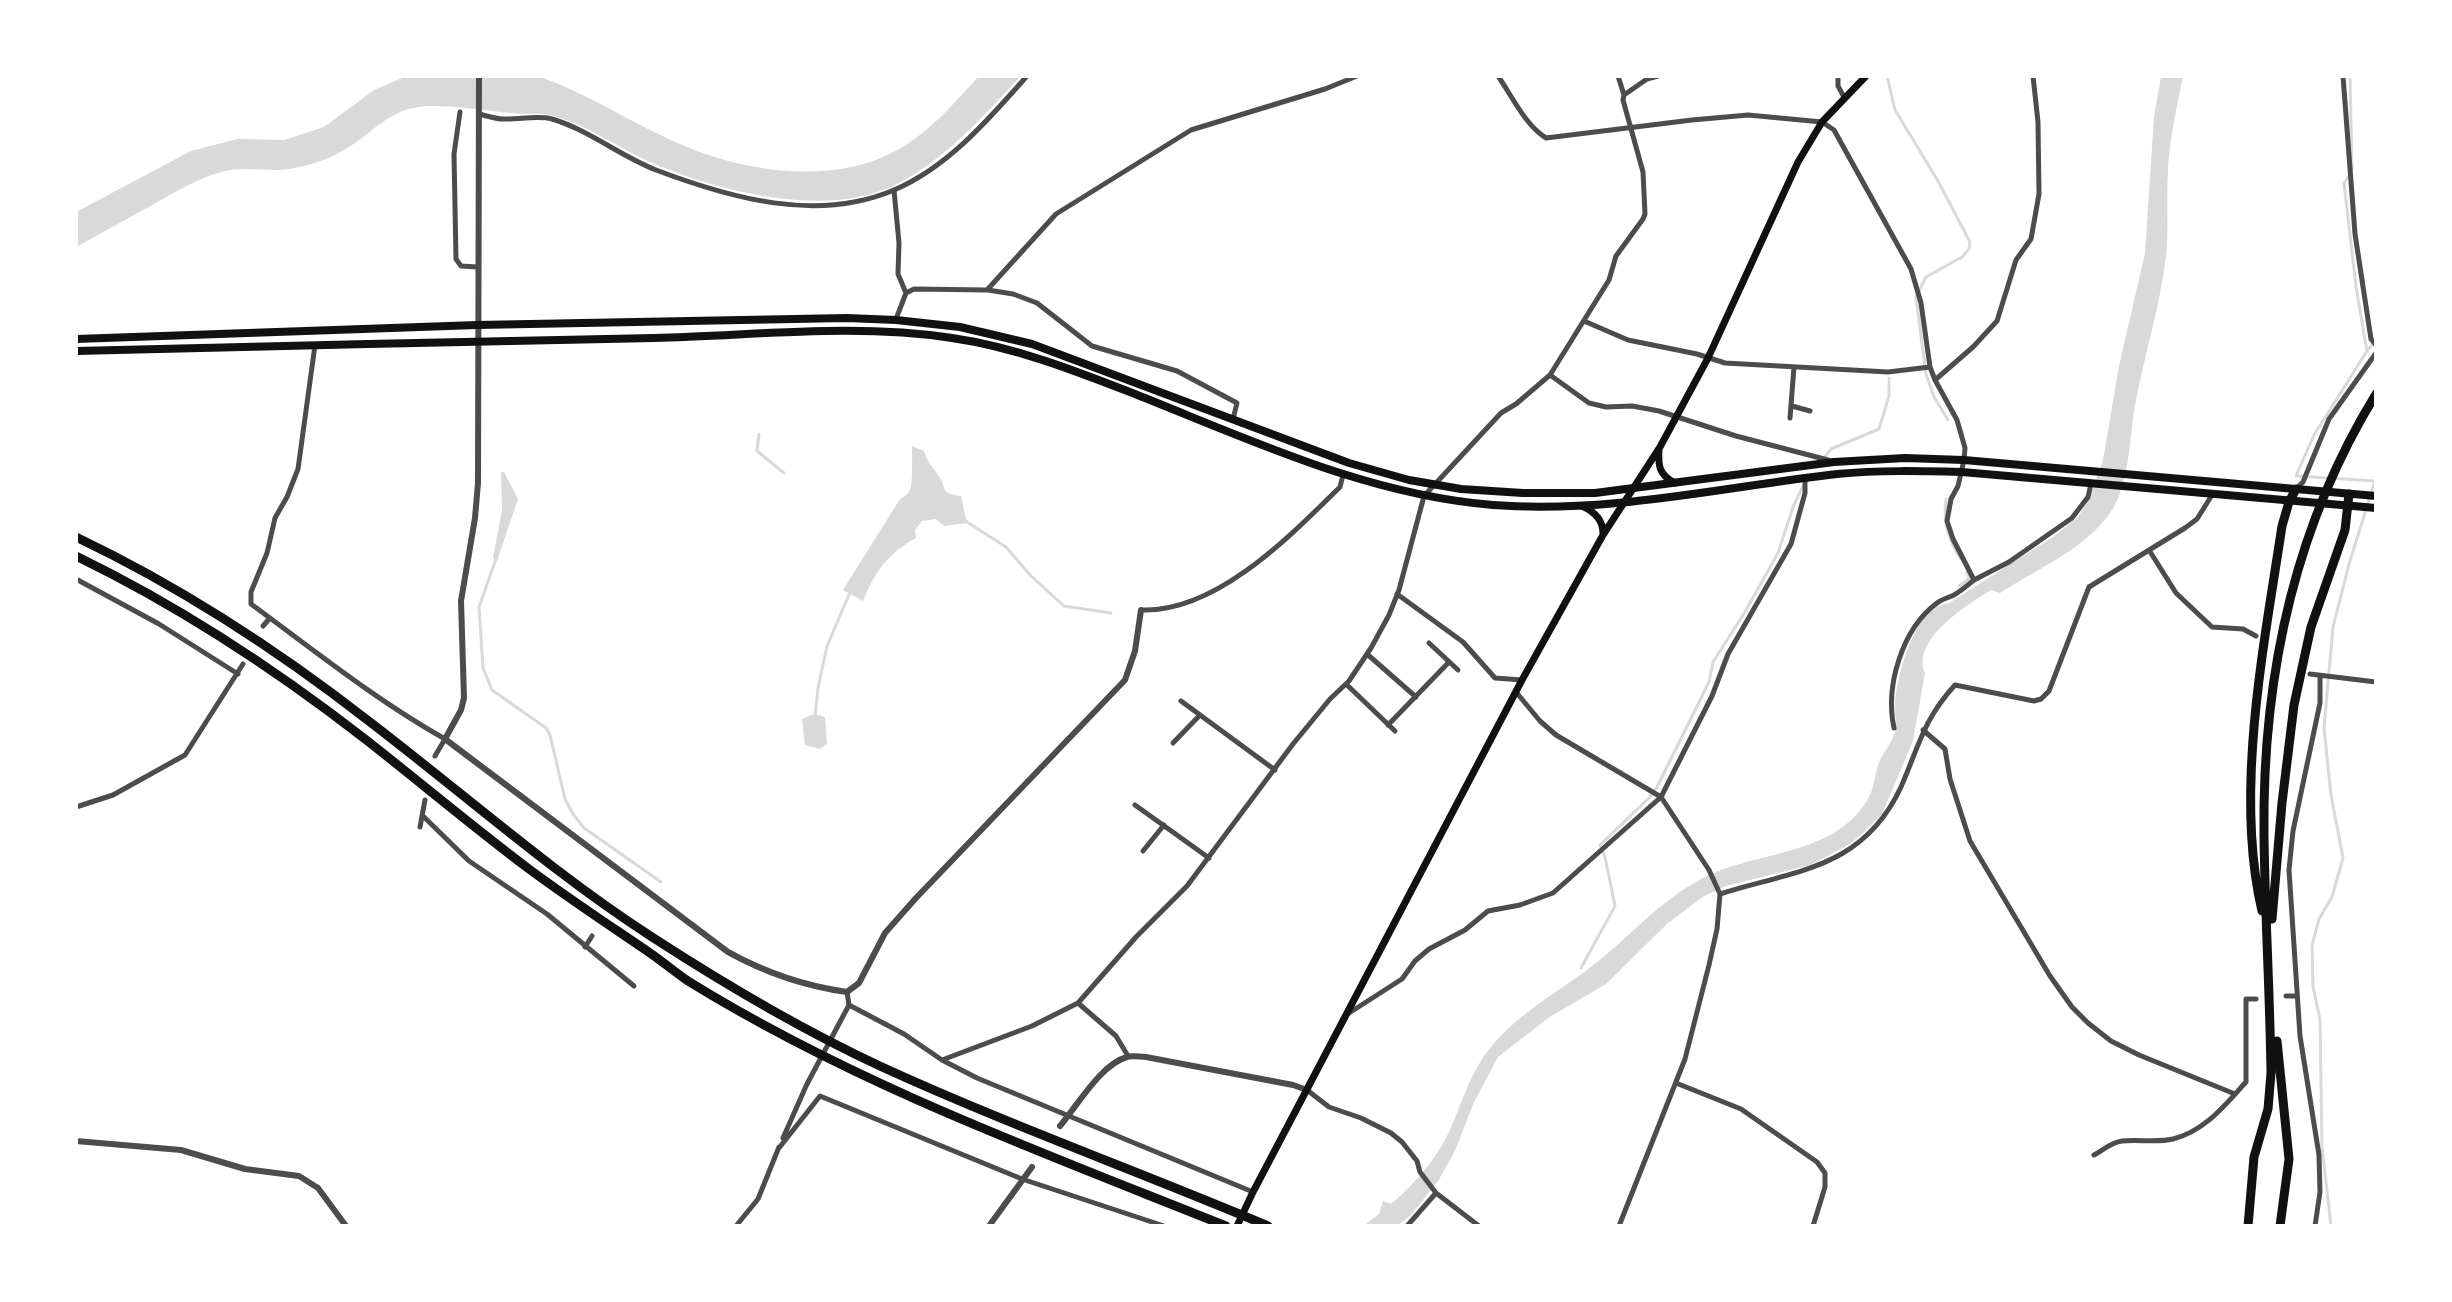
<!DOCTYPE html>
<html>
<head>
<meta charset="utf-8">
<style>
  body { margin:0 }
  #map { position:relative; width:2452px; height:1302px; overflow:hidden; background:#fff; font-family:Spectral,serif }
  canvas { display:block }
  .frame { position:absolute; inset:0; border:78px solid #fff; pointer-events:none }
</style>
</head>
<body>
<div id="map">
<canvas width="2452" height="1302"></canvas>
<div class="frame"></div>
</div>
<script>
const ctx = document.querySelector('canvas').getContext('2d');
ctx.lineJoin = 'round';
function fillPath(path, color) {
  ctx.fillStyle = color;
  ctx.fill(path, 'evenodd');
}
function stroke(path, color, width, dash) {
  ctx.strokeStyle = color;
  ctx.lineWidth = width;
  ctx.lineCap = dash ? 'butt' : 'round';
  ctx.setLineDash(dash || []);
  ctx.stroke(path);
}
const water = new Path2D(`
  M407,76C439,76 472,76 504,76C515,76 529,74 540,77C584,92 629,121 671,140C737,171 833,188 899,149C931,131 955,102 979,76H1021C984,115 947,158 899,183C830,220 720,192 652,163C619,148 589,126 554,116C541,112 526,115 512,113C486,111 460,106 434,106C386,105 372,138 333,156C317,163 294,170 275,170C256,170 240,167 221,172C197,179 177,191 156,203C129,218 103,232 76,247V212L191,151L237,139L284,140L324,127L374,90Z
  M2161,76H2183C2177,108 2169,139 2168,172C2166,200 2169,228 2166,256C2160,308 2143,359 2134,411C2129,444 2129,488 2108,516C2081,551 2037,569 2000,593L1991,590C1967,605 1911,639 1925,673L1913,741L1882,814L1866,830L1850,844L1810,865L1726,886L1704,896L1668,923L1606,984L1548,1018L1498,1057L1474,1102L1455,1151L1438,1181L1411,1215L1397,1226H1363L1379,1214L1383,1201L1391,1204C1413,1186 1436,1159 1448,1134C1460,1108 1468,1080 1484,1056C1512,1016 1558,993 1596,963C1621,943 1644,919 1669,900C1683,889 1701,878 1716,872C1768,851 1841,852 1870,795C1875,784 1875,771 1880,760C1885,750 1894,740 1896,728C1897,720 1894,712 1895,704C1897,675 1914,607 1949,603L2053,537L2078,517L2090,498L2103,460L2119,366L2145,253L2154,117Z
  M912,446L924,451C927,462 932,466 938,475C948,488 938,493 961,496L967,523L944,526L936,519L922,521L915,530L916,538C888,553 875,572 863,601L843,590L900,499C905,496 908,495 910,489C913,485 912,454 912,446Z
  M501,472H504L518,499L497,561L493,558L502,510Z
  M814,714L825,717L827,744L820,749L805,745L802,719Z`);
const stream = new Path2D(`
  M1887,76L1895,110L1938,181L1970,242L1969,249L1962,257L1926,277L1916,297L1926,374L1934,397L1948,420
  M2350,76L2352,169
  M2349,176L2344,183L2356,287L2367,351L2314,435L2296,476L2375,481
  M2367,351L2376,340
  M759,434L757,451L784,473
  M1824,458L1831,449L1879,429L1889,396V378
  M1946,499C1943,522 1948,538 1960,558
  M964,520L1006,547L1031,576L1064,606L1111,613
  M497,556L479,607L483,668L492,690L546,728L550,735L565,799L573,814L584,828L661,882
  M1959,586L1969,579L1967,572
  M815,717L818,688L827,646L851,590
  M1581,968L1615,906L1605,857L1600,845L1649,798L1657,787L1709,682L1713,662L1745,612L1778,553L1793,507L1803,486
  M2331,1226L2322,1147L2320,1019L2313,987L2312,945L2319,919L2332,897L2343,858L2331,795L2324,728L2333,627L2349,564L2375,481`);
const minor = new Path2D(`
  M1498,76C1512,96 1525,125 1546,138L1692,120L1748,115L1822,122L1834,130L1911,269L1921,303L1930,367L1935,380L1957,420L1965,448L1964,460L1958,486L1951,499L1947,521L1953,539L1974,580C1968,585 1961,591 1954,595C1948,598 1942,599 1937,603C1902,629 1885,686 1894,728
  M1838,76V86L1844,97
  M2343,76L2355,234L2371,339L2376,345
  M1624,95L1647,79L1658,76
  M460,112L454,154L456,259L461,266L478,267
  M479,114C487,116 496,119 503,119C519,120 536,115 552,119C589,130 620,156 656,170C730,198 817,223 894,190C948,167 989,119 1027,76
  M894,190L899,243L898,274L906,293
  M988,290L1013,294L1037,303L1092,346L1177,371L1237,403L1233,419
  M896,319L906,293L914,289L987,290L1056,214L1191,130L1325,89L1357,76
  M1584,321L1628,340L1697,354L1725,363L1888,372L1930,367
  M315,345L298,469L287,497L275,518L267,553L251,592V604C315,651 376,700 445,739L435,756
  M1550,375L1589,403L1606,407L1632,406L1659,411L1736,436L1828,460
  M1935,380L1973,347L1997,321L2016,260L2031,239L2039,194L2038,122L2033,76
  M1792,406L1810,411
  M1790,418L1794,367
  M2296,489L2303,482L2329,419L2376,353
  M2149,550L2176,593L2212,627L2243,629L2256,636
  M76,579L159,624L238,674
  M1974,580L2009,562L2072,518L2088,497L2091,484
  M1397,594L1463,642L1495,678L1522,680
  M1141,610C1216,613 1290,536 1340,487L1343,475
  M263,626L270,618
  M1429,643L1458,670
  M1367,654L1416,697
  M2310,674L2376,682
  M1346,684L1395,731
  M1516,692L1540,721L1556,735L1661,797L1709,870L1720,894L1717,929L1709,965L1685,1059L1619,1226
  M1181,701L1275,770
  M1388,725L1449,662
  M1923,730L1945,749L1950,779L1970,841L2050,976L2072,1007L2088,1023L2111,1041L2139,1055L2235,1094
  M1173,743L1200,715
  M1135,805L1209,858
  M76,807L113,795L185,755L243,664
  M423,816L469,861L547,914L634,986
  M420,827L425,800
  M1143,851L1164,825
  M1720,894C1796,870 1863,869 1901,787C1919,746 1923,720 1955,685L2034,701L2041,699L2049,691L2089,587L2185,528L2197,519L2212,495
  M585,947L592,936
  M2286,996H2297
  M1078,1003L1116,1036L1128,1056
  M849,1005L904,1034L942,1060L977,1078L1253,1192
  M1349,1013L1402,979L1415,961L1429,949L1465,930L1488,911L1520,905L1553,893L1661,797L1712,696L1728,654L1791,544L1805,493V479
  M942,1060L1032,1026L1078,1003L1136,937L1187,886L1293,744L1330,699L1349,681L1371,648L1389,615L1399,590L1424,496L1501,413L1516,404L1550,375L1609,280L1616,256L1643,219L1645,214L1643,172L1623,100L1624,95L1618,76
  M1676,1083L1741,1109L1817,1162L1825,1173V1187L1813,1226
  M1307,1090L1329,1107L1361,1118L1391,1133L1402,1142L1417,1161L1420,1172L1436,1193L1479,1226
  M783,1138L807,1084L849,1005L847,992
  M779,1148L820,1096L1022,1179L1164,1226
  M2094,1155C2103,1150 2112,1142 2122,1141C2139,1139 2156,1143 2173,1139C2205,1131 2225,1105 2246,1082V999H2256
  M736,1226L758,1199L779,1147
  M1407,1226L1436,1193
  M2315,1226L2320,1192L2319,1155L2300,1036L2289,870L2293,831L2320,703V676`);
const tertiary = new Path2D(`
  M479,76L478,483L475,518L461,601L464,698L461,710L445,739L728,952C766,973 804,986 847,992L859,983L885,933L916,898L1125,680L1135,651L1141,610
  M1060,1126C1077,1106 1101,1064 1127,1057C1132,1055 1140,1057 1146,1057L1293,1085L1307,1090
  M76,1141L181,1150L245,1169L299,1176L318,1188L346,1226
  M989,1226L1032,1167`);
const secondary = new Path2D(`
  M1659,449C1658,466 1659,475 1675,483
  M1582,506C1593,511 1603,519 1603,533
  M1237,1226L1253,1192L1522,680L1603,535L1660,447L1708,358L1798,162L1822,122L1866,76`);
const primary = new Path2D(`
  M76,339L477,325L847,318L896,320L960,327L1032,344L1349,463L1409,480L1461,489L1523,493H1595L1834,462L1905,458L1964,460L2376,496
  M76,351C269,346 461,342 654,338C753,336 853,323 952,338C1015,347 1076,371 1135,394C1251,440 1367,495 1493,505C1608,514 1723,487 1837,474C1879,470 1921,471 1962,472L2376,508`);
const motorway = new Path2D(`
  M76,537C181,587 279,651 370,722C464,794 553,873 652,937C726,985 802,1030 882,1067C1009,1125 1140,1172 1268,1226
  M76,556C179,606 275,669 365,739C420,782 473,827 529,869C568,898 609,925 650,953C663,962 675,972 688,981C856,1085 1044,1153 1226,1226
  M2262,911C2234,792 2264,646 2282,526L2289,502L2296,489
  M2272,919L2282,803L2294,705L2311,627L2345,530L2349,494
  M2277,1041L2289,1159L2280,1226
  M2248,1226L2254,1157L2268,1109L2271,1073C2270,994 2265,915 2264,836C2262,680 2294,527 2376,394`);
fillPath(water, '#d9d9d9');
stroke(stream, '#d9d9d9', 3);
stroke(minor, '#4c4c4c', 5);
stroke(tertiary, '#4c4c4c', 6);
stroke(secondary, '#111', 7);
stroke(primary, '#111', 8);
stroke(motorway, '#111', 9);
</script>
</body>
</html>
